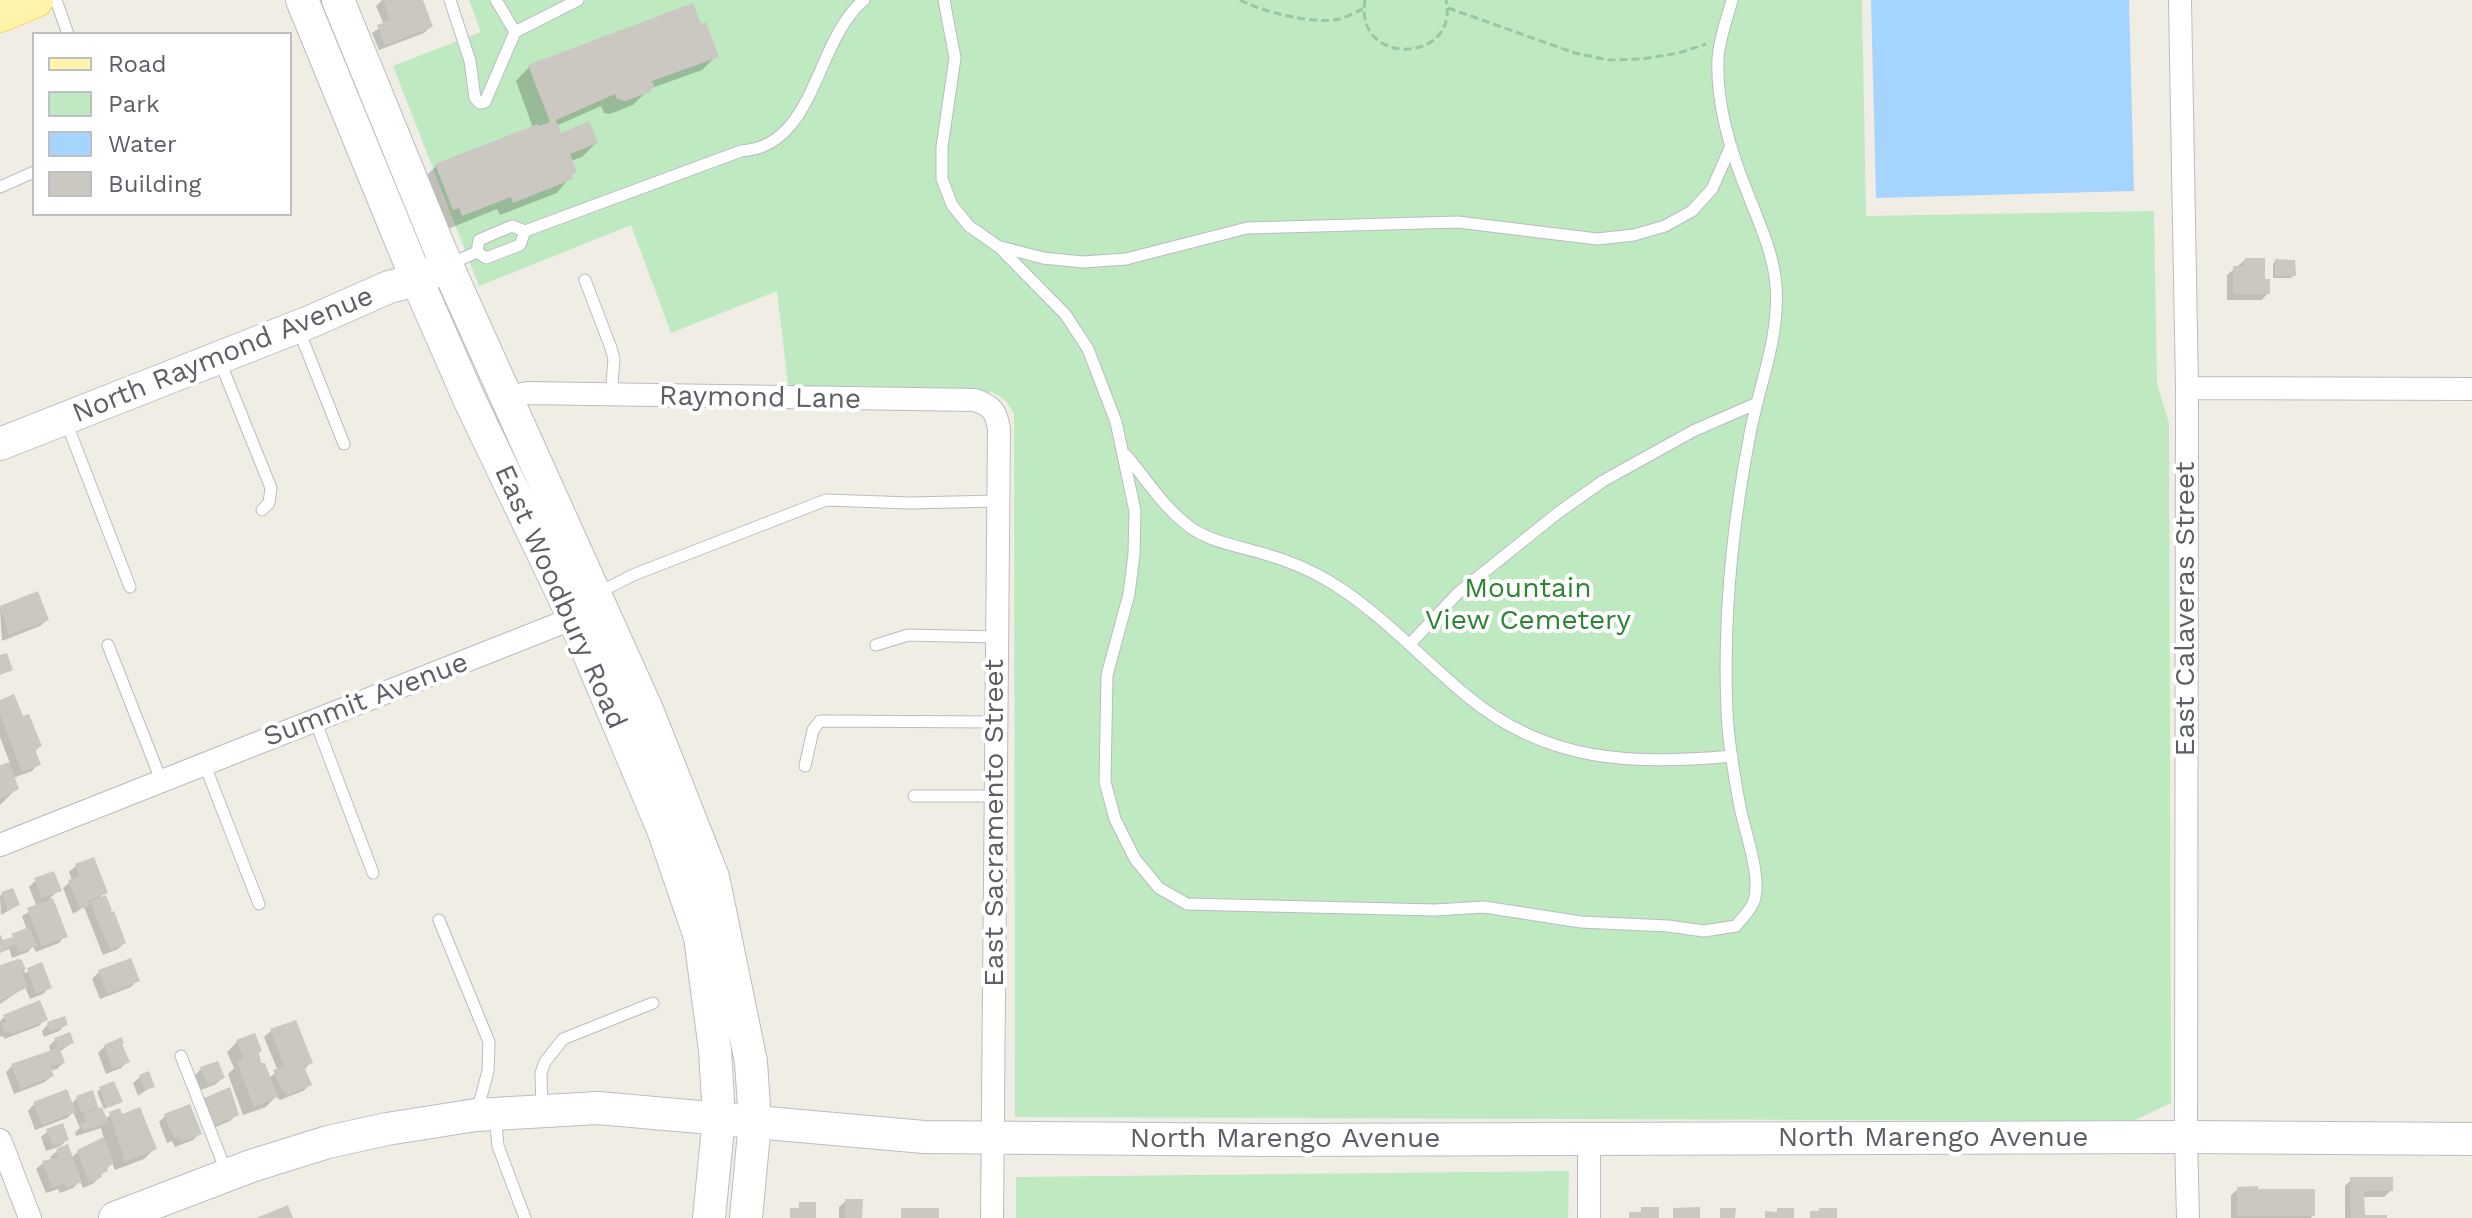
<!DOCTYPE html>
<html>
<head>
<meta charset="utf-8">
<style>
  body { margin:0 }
  #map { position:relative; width:2472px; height:1218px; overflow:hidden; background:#f0eee4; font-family:"Work Sans",sans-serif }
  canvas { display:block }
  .legend { position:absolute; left:32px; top:32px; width:260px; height:184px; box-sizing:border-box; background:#fff; border:2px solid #bebfc2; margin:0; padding:10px 14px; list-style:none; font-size:24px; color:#5c6066 }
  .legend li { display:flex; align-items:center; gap:16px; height:40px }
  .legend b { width:40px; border:2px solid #bebfc2 }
</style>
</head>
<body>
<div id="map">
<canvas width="2472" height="1218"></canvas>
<ul class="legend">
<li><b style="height:10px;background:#fff4aa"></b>Road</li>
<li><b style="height:22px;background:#bfe9c0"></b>Park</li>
<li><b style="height:22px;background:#a5d5ff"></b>Water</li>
<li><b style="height:22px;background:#cbc8c1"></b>Building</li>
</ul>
</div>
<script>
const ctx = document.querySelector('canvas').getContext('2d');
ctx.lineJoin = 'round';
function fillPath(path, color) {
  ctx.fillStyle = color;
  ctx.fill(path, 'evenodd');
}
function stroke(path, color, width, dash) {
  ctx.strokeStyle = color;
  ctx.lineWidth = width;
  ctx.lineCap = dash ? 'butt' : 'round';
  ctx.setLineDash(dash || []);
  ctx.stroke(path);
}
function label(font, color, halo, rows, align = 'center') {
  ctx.font = font + ' "Work Sans",sans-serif';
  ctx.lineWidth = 8;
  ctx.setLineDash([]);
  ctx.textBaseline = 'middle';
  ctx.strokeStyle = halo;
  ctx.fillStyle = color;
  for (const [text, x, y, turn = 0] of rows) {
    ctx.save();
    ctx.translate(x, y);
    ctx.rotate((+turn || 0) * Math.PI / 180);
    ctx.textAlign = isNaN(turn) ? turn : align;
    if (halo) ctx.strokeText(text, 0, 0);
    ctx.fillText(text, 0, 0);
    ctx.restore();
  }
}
const green = new Path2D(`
  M469,0H1862L1866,216L2154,211L2157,384L2169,423L2171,1103L2133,1121L1015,1117L1014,413L1005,400L992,392L789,394L777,291L671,333L631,225L479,286L393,66L481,32Z
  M1569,1171L1568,1218H1016V1177Z`);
const water = new Path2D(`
  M1871,0H2129L2134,191L1876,198Z`);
const shadow = new Path2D(`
  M382,0H421L431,26L424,33L379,50L372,33L384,25L376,6Z
  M716,56L702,70L649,89L633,105L610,114L604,113L601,106L556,126L560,135L596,143L582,157L571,161L575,171L557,193L500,215L497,209L448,229L422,180L436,166L533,128L516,81L529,67Z
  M2245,260L2263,281L2268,293L2262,300H2227V275Z
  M2275,261L2294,275L2291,278H2273V264Z
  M37,594L47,620L40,626L2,641L0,608Z
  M0,702L22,719L40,746L34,752L38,764L32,771L13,778L17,788L0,805V767L10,763L0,737Z
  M76,866L105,892L96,902L105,898L124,943L118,949L103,955L84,907L73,914L63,888L72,880L69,872Z
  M36,880L59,890L50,898L65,936L59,943L36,952L33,946L28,952L12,958L9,949L0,953V939L2,943L27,930L22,916L37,907L29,887Z
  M2,894L18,905L1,915L0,896Z
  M21,963L25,973L41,965L50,987L43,994L30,999L25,987L0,1004V968Z
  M99,972L137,980L131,987L100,999L92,979Z
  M4,1017L45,1019L39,1026L4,1039L3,1036L0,1037V1021Z
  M48,1024H66L59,1031L44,1037L42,1031Z
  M271,1031L311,1062L305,1069L310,1085L303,1091L280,1100L276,1096L266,1107L243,1115L228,1074L234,1068L227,1052L237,1042L257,1053L260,1066L269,1078L278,1071L264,1037Z
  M55,1040L72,1043L59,1052L63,1063L57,1069L50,1071L52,1076L45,1082L14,1094L6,1072L12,1066L51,1053L49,1046Z
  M120,1044L128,1061L121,1068L106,1074L98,1053L105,1046Z
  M201,1069L222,1078L216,1084L201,1090L195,1075Z
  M140,1077L152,1086L138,1096L133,1083Z
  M100,1089L120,1101L104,1109L97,1092Z
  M91,1093L104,1119L118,1111L154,1149L144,1159L115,1170L112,1163L94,1183L83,1188L80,1181L73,1188L60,1193L58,1189L46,1193L36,1169L43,1163L52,1160L50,1157L57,1151L71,1158L78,1152L104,1139L101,1128L76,1136L75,1132L80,1128L73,1112L67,1118L35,1130L28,1111L34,1104H71L77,1098Z
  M205,1099L236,1115L230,1121L206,1131L199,1106Z
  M165,1116L200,1133L193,1140L175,1147L172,1141L167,1143L159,1122Z
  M48,1131L67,1139L61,1146L46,1151L41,1137Z
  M2351,1180L2391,1190L2384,1197H2362L2363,1217L2385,1218H2345V1186Z
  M2238,1189L2313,1215L2311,1218H2231V1195Z
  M846,1201L860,1218H839V1207Z`);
const building = new Path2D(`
  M383,0H423L433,27L385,45L377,25L390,20Z
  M693,3L701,24L706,22L719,57L652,81L654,86L650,92L625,101L617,99L615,94L556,120L561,133L589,121L598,143L570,154L577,172L571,174L573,179L513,203L511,197L462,216L459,208L453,210L435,164L538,124L539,126L550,122L528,65Z
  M2245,258H2265V279H2270V294H2233V266H2244Z
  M2275,259L2295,260L2296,276H2275Z
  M38,591L49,620L9,635L0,606Z
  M7,653L13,670L0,675V655Z
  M14,694L23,716L29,714L42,746L35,749L41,765L22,772L0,715V700Z
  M9,762L19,789L0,799V765Z
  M94,857L108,893L87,901L89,906L80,909L68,880L79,876L75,864Z
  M54,871L62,891L42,898L34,878Z
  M13,888L20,905L8,910L1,892Z
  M106,895L112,910L110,913L114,911L126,943L110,950L90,902Z
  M53,898L68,937L42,946L27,908Z
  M29,927L37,946L19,952L15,944L0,952V934L3,940L13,937L11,934Z
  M131,958L140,981L107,994L98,970Z
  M18,959L22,960L26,970L22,971L28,987L0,1001V965Z
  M42,962L52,988L36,994L27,968Z
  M40,1000L48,1020L11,1034L9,1031L5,1033L2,1024L6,1022L3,1015Z
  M65,1016L68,1025L50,1032L47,1022Z
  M296,1020L313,1063L304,1066L312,1085L287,1095L286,1092L283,1093L273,1070L284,1066L270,1029Z
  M70,1032L74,1043L60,1049L65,1063L50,1066L54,1076L21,1089L11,1064L58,1048L54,1038Z
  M255,1033L262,1051L259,1052L261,1063H265L278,1097L254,1107L237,1062L243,1057L236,1040Z
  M122,1037L124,1043L122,1044L130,1062L113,1069L104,1045Z
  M218,1061L225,1078L208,1085L200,1067Z
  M149,1071L155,1087L145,1090L139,1075Z
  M114,1081L123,1102L107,1108L99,1087Z
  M230,1087L239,1115L212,1126L204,1098Z
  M67,1089L76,1112L42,1125L33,1102Z
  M93,1090L98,1107L81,1113L76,1096Z
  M190,1104L202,1134L181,1142L179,1136L174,1138L164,1114Z
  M102,1107L108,1122L83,1131L80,1124L86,1122L83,1114Z
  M140,1107L157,1149L125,1162L109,1112L120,1108L122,1114Z
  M63,1123L69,1140L53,1146L46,1129Z
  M104,1137L114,1163L107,1168L108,1171L101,1174L102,1177L89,1183L77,1150Z
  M68,1144L82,1182L66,1188L64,1183L52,1188L42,1161L59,1157L56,1149Z
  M2350,1177H2393V1191H2364L2365,1215H2387V1218H2351Z
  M2258,1186V1189H2315V1216H2237V1187Z
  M845,1199H863L862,1218H845Z
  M799,1202H816V1218H790V1208H799Z
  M288,1205L293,1218H256Z
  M1641,1207H1659V1218H1629V1212H1641Z
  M1700,1207V1218H1673V1208Z
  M901,1208H939V1218H901Z
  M1720,1208H1736L1735,1218H1720Z
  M1777,1208H1794V1218H1765V1211L1777,1212Z
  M1819,1208H1837V1218H1810V1211H1819Z`);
const path = new Path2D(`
  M1240,0C1263,12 1314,25 1340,19C1347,17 1356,12 1363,9
  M1365,0C1353,67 1460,64 1446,0
  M1448,8L1575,53L1608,60L1642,59L1679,53L1706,44`);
const lane = new Path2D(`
  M56,0L68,34
  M450,0L470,61L475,98L480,103L485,102L515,32L578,0
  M496,0L515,32
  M944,0L955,58L942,147V179L952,205L969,226L999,247L1065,314L1088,349L1116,422L1135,511L1134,555L1129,594L1107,675L1105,782L1115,819L1135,859L1159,888L1187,904L1435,910L1484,907L1581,922L1668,926L1704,931L1736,926C1742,918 1751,910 1754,901C1762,876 1745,833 1740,807C1734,775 1728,742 1727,711C1723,617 1732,526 1750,434C1759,385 1780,337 1776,286C1774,254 1759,223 1748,194C1731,153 1716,104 1718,59C1719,39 1727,19 1732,0
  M0,187L34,172
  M1001,247L1043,258L1083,262L1126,259L1247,228L1458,222L1597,239L1634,235L1665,226L1692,211L1712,189L1731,146
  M477,252L479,240L512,226L525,231L741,151C816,147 815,40 864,0
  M477,252L486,258L520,245L525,231
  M448,265L477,252
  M585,280L611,348L614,359L611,396
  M298,328L344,444
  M219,359L271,488L269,503L262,510
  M65,419L130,587
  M1126,455C1147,480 1167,513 1196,531C1216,543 1242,547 1265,554C1289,561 1311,570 1332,583C1383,615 1421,658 1467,696C1547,763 1634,765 1732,756
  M598,593L633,575L826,500L910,503L998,501
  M1411,643L1458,593L1559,512L1603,481L1693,431L1755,404
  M108,645L161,780
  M876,645L908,635L997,637
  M315,720L373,873
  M204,763L259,904
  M805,766L813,730L820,721L996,722
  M914,796H996
  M439,920L489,1042L488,1071L477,1112
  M181,1056L226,1171
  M542,1107L541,1073L545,1062L563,1039L653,1003
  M495,1115L498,1146L525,1218`);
const street = new Path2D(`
  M2180,0L2187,388L2186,1137L2188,1218
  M2187,388L2472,389
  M504,397L528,393L975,400C992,406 996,411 999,429L992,1218
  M0,845L574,618
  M1589,1138V1218
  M0,1140L30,1218`);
const secondary = new Path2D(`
  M302,0L417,280L471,403L574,618L664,832L700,937L715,1050L719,1118L709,1218
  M338,0L441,252L648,712L713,877L751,1062L755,1122L746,1218
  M0,444L312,321L389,287L417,280L435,271
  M115,1218L251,1166L328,1142L387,1129L476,1115L598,1108L924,1137L1272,1140L2186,1137L2472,1139`);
const primary = new Path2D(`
  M0,15L36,0`);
const streetNames = [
  ["North Raymond Avenue",223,355,-22],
  ["Raymond Lane",760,398,1],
  ["East Woodbury Road",560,597,66],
  ["East Calaveras Street",2186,609,-90],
  ["Summit Avenue",366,700,-21],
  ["East Sacramento Street",995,823,-90],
  ["North Marengo Avenue",1933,1138],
  ["North Marengo Avenue",1285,1139]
];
const parkNames = [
  ["Mountain",1528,589],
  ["View Cemetery",1528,621]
];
fillPath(green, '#bfe9c0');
fillPath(water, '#a5d5ff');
fillPath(shadow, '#0003');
fillPath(building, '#cbc8c1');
stroke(lane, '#b9bcc1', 13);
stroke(street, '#b9bcc1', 24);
stroke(secondary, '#babdc3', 34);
stroke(primary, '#fbd152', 36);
stroke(path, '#96c8a6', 3, [8, 4]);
stroke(lane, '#fff', 11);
stroke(street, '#fff', 22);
stroke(secondary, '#fff', 32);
stroke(primary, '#fff4aa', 34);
label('28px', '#5c6066', '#fff', streetNames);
label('28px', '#2e8334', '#fff', parkNames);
</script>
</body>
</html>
